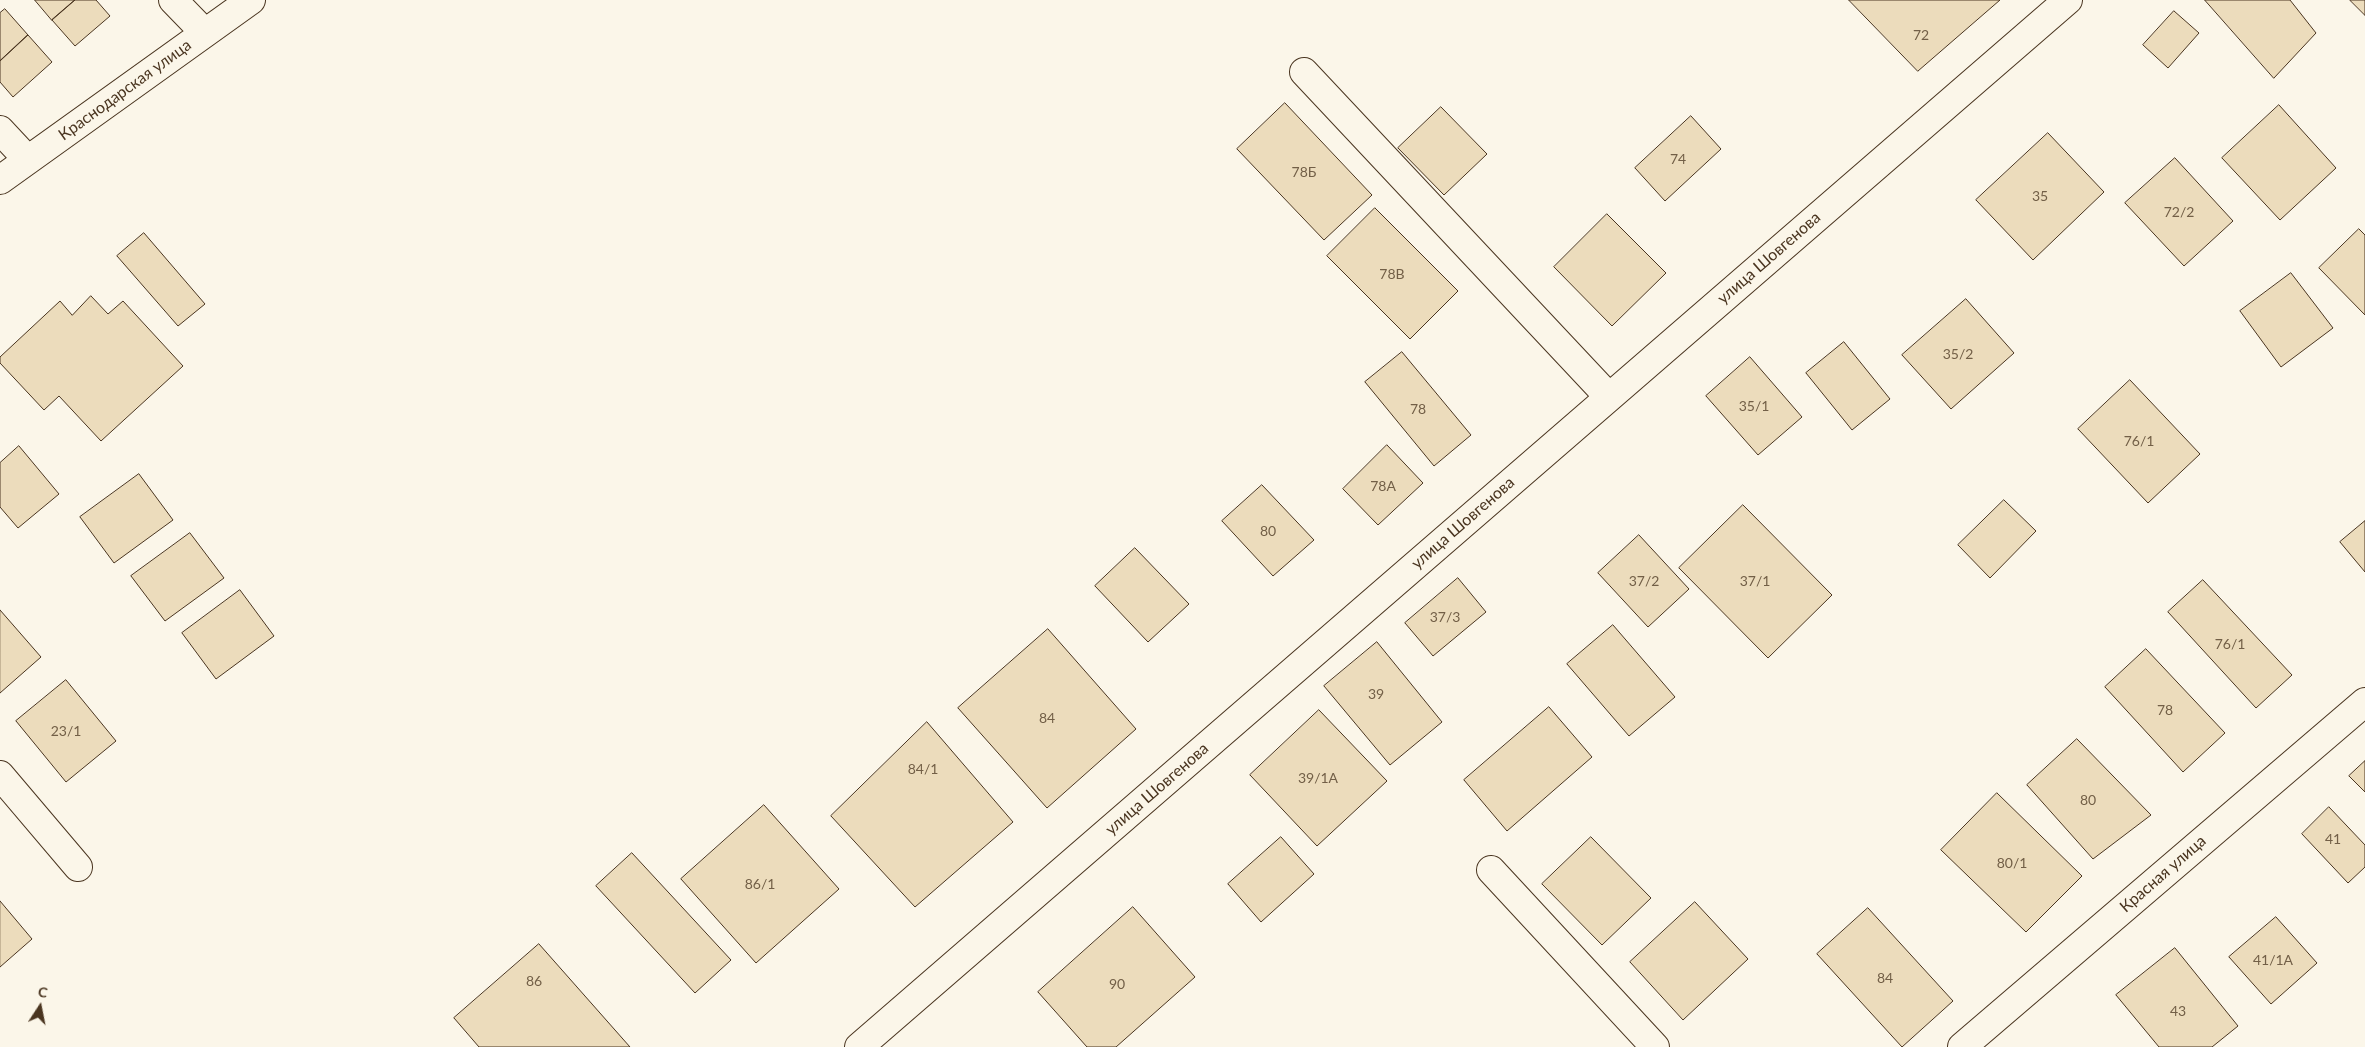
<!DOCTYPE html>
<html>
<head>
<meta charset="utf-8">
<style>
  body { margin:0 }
  #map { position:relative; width:2365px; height:1047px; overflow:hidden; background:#fbf6e9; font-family:Lato,sans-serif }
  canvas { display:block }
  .north { position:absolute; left:15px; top:982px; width:50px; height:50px; -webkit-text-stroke:4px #fbf6e9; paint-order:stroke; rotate:11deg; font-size:14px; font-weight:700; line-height:20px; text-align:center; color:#4a3520 }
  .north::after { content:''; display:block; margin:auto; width:18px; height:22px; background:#4a3520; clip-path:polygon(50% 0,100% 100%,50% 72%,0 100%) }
</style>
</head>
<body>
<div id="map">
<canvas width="2365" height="1047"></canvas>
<div class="north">С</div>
</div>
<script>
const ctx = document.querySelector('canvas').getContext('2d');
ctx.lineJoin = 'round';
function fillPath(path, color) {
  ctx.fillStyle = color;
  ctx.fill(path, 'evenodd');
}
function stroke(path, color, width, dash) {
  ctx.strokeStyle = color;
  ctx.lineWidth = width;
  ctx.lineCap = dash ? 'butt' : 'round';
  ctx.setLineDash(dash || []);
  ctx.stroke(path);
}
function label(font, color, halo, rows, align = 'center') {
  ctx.font = font + ' Lato,sans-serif';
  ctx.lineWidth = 4;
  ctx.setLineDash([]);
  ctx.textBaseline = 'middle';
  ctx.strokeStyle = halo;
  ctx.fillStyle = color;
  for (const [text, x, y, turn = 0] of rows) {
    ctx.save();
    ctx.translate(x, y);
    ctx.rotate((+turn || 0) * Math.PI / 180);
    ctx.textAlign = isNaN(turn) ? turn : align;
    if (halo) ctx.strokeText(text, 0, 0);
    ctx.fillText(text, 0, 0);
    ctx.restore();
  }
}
const building = new Path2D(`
  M35,0H75L52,20Z
  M75,0H96L110,16L75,46L52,20Z
  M1849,0H2000L1918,71Z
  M2205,0H2290L2316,33L2274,78Z
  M2350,0H2365V15Z
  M5,9L28,35L0,61V13Z
  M2174,11L2199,33L2168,68L2143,45Z
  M28,35L52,62L13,97L0,82V61Z
  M1285,103L1372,195L1324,240L1237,149Z
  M2279,105L2336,168L2280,220L2222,158Z
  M1441,107L1487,154L1444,195L1398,148Z
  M1691,116L1721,149L1665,201L1635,168Z
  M2048,133L2104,192L2033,260L1976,200Z
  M2175,158L2233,221L2184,266L2125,203Z
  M1375,208L1458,291L1410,339L1327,256Z
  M1607,214L1666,273L1612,326L1554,267Z
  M2359,229L2365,235V315L2319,268Z
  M144,233L205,304L178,326L117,256Z
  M2291,273L2333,328L2281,367L2240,311Z
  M91,296L108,314L123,301L183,366L101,441L59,396L44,410L0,363V357L60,301L72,315Z
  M1966,299L2014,353L1951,409L1902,355Z
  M1844,342L1890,399L1852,430L1806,373Z
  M1402,352L1471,435L1434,466L1365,382Z
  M1750,357L1802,417L1758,455L1706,396Z
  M2130,380L2200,454L2148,503L2078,429Z
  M1387,445L1423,483L1378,525L1343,489Z
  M19,446L59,494L18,528L0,507V463Z
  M139,474L173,520L114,563L80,517Z
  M1262,485L1314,540L1273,576L1222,521Z
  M2004,500L2036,531L1990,578L1958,545Z
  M1743,505L1832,595L1768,658L1679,568Z
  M2365,521V572L2340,542Z
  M190,533L224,578L165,621L131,576Z
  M1639,535L1689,589L1648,627L1598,573Z
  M1135,548L1189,604L1148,642L1095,586Z
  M1458,578L1486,612L1433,656L1405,623Z
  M2203,580L2292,675L2256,708L2168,612Z
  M240,590L274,636L216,679L182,633Z
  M0,610L41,657L0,693Z
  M1613,625L1675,697L1629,736L1567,664Z
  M1048,629L1136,729L1047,808L958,708Z
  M1377,642L1442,722L1390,765L1324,686Z
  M2146,649L2225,733L2183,772L2105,687Z
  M66,680L116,741L66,782L16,721Z
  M1549,707L1592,757L1507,831L1464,780Z
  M1319,710L1387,781L1317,846L1250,775Z
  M927,722L1013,822L915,907L831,816Z
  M2077,739L2151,815L2093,859L2027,785Z
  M2365,761V792L2349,776Z
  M1997,793L2082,876L2026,932L1941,850Z
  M764,805L839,889L756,963L681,879Z
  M2329,807L2365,845V867L2348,883L2302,834Z
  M1281,837L1314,874L1261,922L1228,884Z
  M1591,837L1651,898L1602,945L1542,884Z
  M632,853L731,960L695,993L596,886Z
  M0,901L32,939L0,967Z
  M1695,902L1748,959L1683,1020L1630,962Z
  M1133,907L1195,977L1116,1047H1087L1038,992Z
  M1868,908L1953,1001L1902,1047L1817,954Z
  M2276,917L2317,963L2271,1004L2229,957Z
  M539,944L630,1047H479L454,1018Z
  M2175,948L2238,1026L2212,1047H2159L2116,995Z`);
const minor = new Path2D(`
  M173,0L204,32
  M1304,72L1609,397
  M0,130L28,160
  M0,180L251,0
  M0,775L78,867
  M1491,870L1655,1047
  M859,1047L2068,0
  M1962,1047L2365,702`);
const numberNames = [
  ["72",1921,35],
  ["74",1678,159],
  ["78Б",1304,172],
  ["35",2040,196],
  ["72/2",2179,212],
  ["78В",1392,274],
  ["35/2",1958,354],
  ["35/1",1754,406],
  ["78",1418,409],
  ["76/1",2139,441],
  ["78А",1383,486],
  ["80",1268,531],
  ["37/2",1644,581],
  ["37/1",1755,581],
  ["37/3",1445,617],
  ["76/1",2230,644],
  ["39",1376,694],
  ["78",2165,710],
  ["84",1047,718],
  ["23/1",66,731],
  ["84/1",923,769],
  ["39/1А",1318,778],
  ["80",2088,800],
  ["41",2333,839],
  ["80/1",2012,863],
  ["86/1",760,884],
  ["41/1А",2273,960],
  ["84",1885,978],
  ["86",534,981],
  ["90",1117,984],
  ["43",2178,1011]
];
const streetNames = [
  ["Краснодарская улица",125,90,-36],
  ["улица Шовгенова",1769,258,-41],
  ["улица Шовгенова",1463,523,-41],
  ["улица Шовгенова",1157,789,-41],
  ["Красная улица",2163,874,-41]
];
fillPath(building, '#ecdcbc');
stroke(building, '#4a3520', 1);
stroke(minor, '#4a3520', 30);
stroke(minor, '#fbf6e9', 28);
label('14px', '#725f47', null, numberNames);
label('16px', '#4a3520', '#fbf6e9', streetNames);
</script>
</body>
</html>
